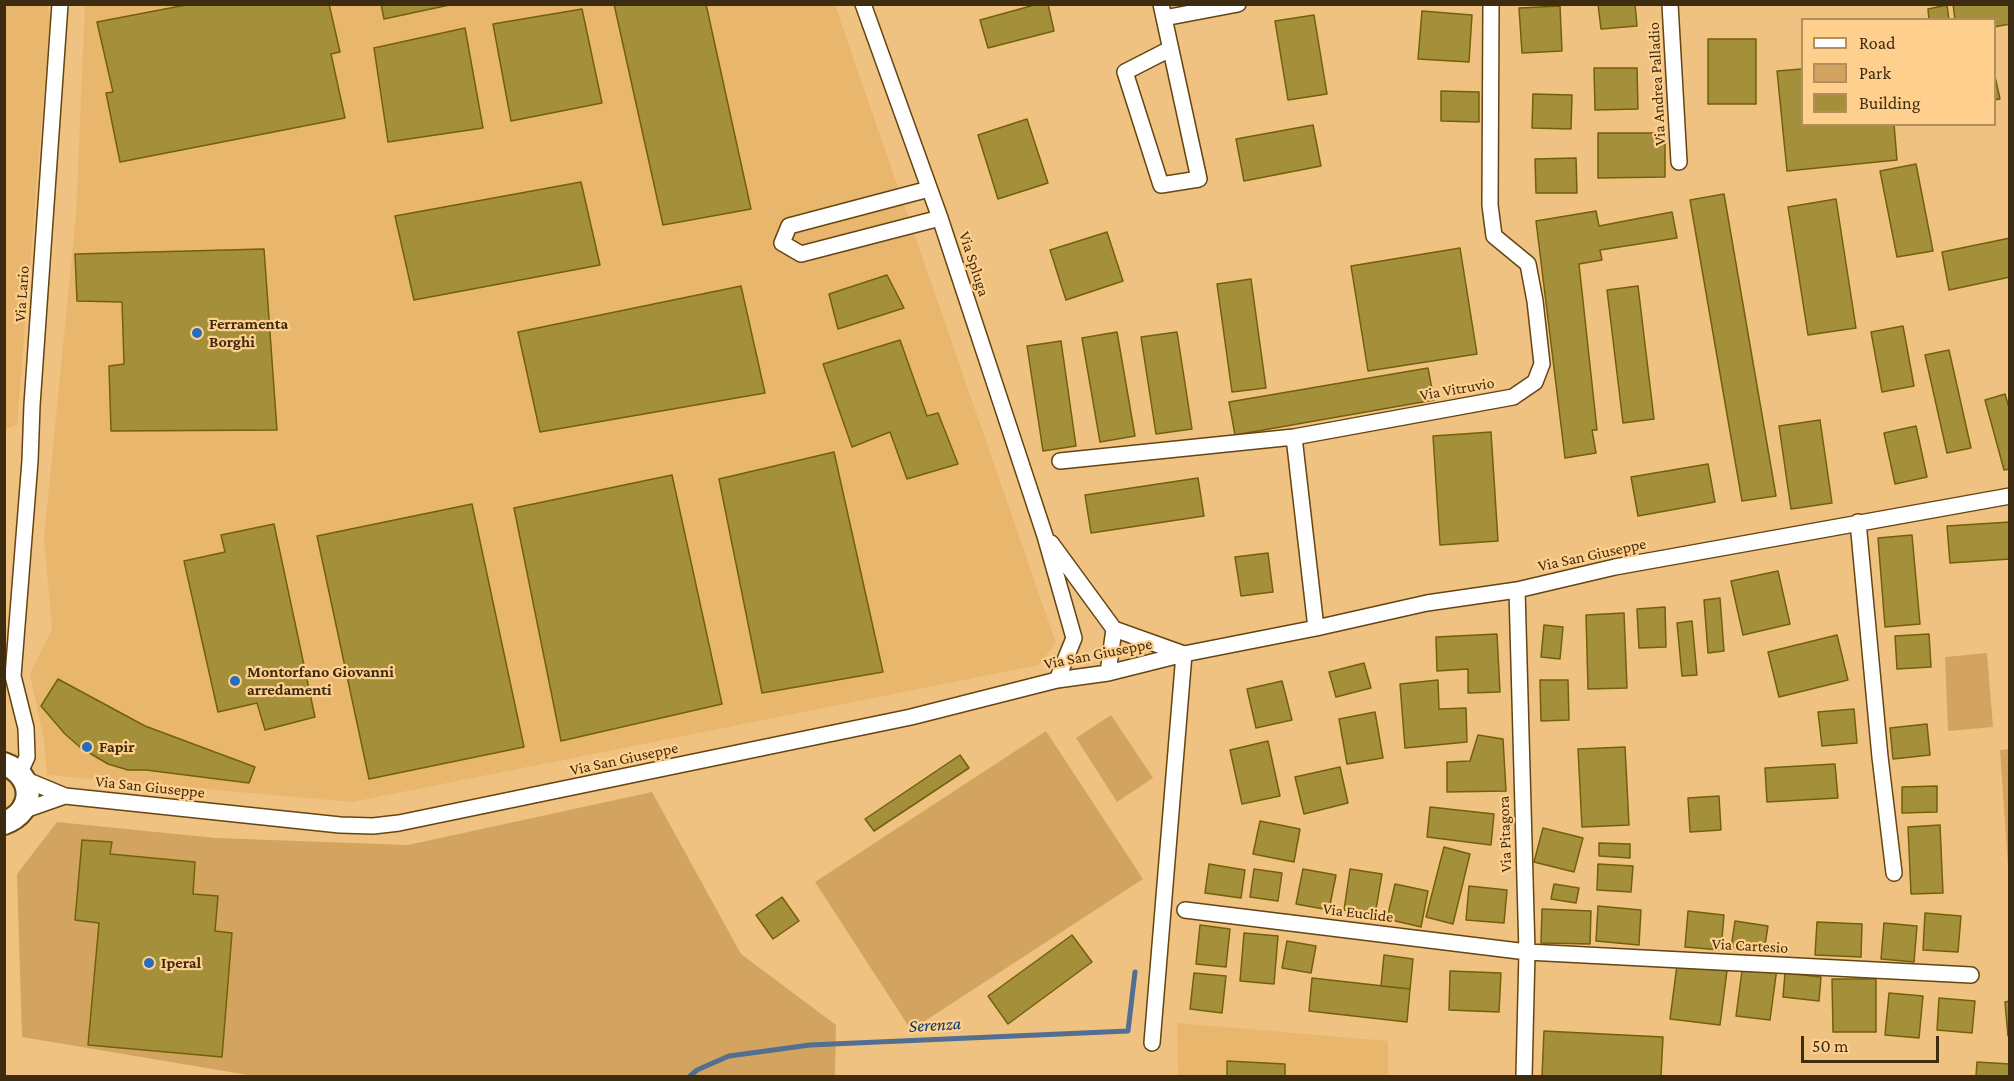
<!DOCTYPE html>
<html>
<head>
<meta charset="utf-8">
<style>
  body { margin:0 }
  #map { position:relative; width:2014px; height:1081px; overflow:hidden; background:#f0c281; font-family:"Crimson Pro",serif }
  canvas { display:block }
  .frame { position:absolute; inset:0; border:6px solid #3e2c10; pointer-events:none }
  .legend { position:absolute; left:1801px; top:18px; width:195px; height:108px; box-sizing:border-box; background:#fecf8d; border:2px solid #b18e5b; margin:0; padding:8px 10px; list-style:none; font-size:18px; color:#3e2c10 }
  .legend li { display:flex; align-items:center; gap:12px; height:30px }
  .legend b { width:30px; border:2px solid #b18e5b }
  .scale { position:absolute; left:1801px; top:1036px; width:138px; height:27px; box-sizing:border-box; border:3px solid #3e2c10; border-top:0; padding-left:8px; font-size:18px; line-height:21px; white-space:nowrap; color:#3e2c10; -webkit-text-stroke:4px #fecf8d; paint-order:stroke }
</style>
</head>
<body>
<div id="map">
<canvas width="2014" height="1081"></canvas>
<div class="frame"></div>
<ul class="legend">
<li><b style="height:8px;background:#fff"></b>Road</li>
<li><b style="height:16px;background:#d3a460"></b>Park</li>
<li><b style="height:16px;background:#a48f3b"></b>Building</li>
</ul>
<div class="scale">50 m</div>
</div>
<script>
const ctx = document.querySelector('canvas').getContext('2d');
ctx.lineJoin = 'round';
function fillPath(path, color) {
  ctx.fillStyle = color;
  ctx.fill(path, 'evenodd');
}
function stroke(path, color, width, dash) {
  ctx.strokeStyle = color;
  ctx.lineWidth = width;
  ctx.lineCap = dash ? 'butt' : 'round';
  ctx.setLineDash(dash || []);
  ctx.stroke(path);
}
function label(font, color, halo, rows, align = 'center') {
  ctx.font = font + ' "Crimson Pro",serif';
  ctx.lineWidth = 4.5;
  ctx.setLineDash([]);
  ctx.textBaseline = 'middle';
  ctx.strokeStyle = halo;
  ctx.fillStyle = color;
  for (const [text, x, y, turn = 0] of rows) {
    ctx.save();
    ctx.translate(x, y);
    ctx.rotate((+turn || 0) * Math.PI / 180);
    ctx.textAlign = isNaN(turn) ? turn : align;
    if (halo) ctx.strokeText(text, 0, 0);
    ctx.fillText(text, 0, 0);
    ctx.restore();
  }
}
const built = new Path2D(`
  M4,5H48L50,19L17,425L5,429Z
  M85,5H835L1056,643L1039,665L352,802L47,775L44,741L30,674L52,629L44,538L76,214Z
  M1177,1023L1388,1041V1076H1178Z`);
const green = new Path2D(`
  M1987,653L1993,727L1948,731L1945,657Z
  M1111,715L1153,778L1117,802L1076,738Z
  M1046,731L1143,879L911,1030L815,882Z
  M2009,749H2010L2009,881L2000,750Z
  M652,792L741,954L836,1025L835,1076H254L22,1037L17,874L57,822L216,838L408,845Z`);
const stream = new Path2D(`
  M690,1076L697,1070L729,1056L810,1045L1128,1031L1135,972`);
const building = new Path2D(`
  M191,4H329L340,52L331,54L345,118L120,162L106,93L113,92L97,22Z
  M381,4H454L384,19Z
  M614,4H706L751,209L663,225Z
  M1038,4H1048L1054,31L988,48L980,20Z
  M1598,4H1635L1637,26L1601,29Z
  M1953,4H2010V24L1994,27V20H1955Z
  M1947,5L1949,20H1929L1928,9Z
  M1560,6L1562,51L1522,53L1519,8Z
  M582,9L602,103L511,121L493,24Z
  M1422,11L1472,15L1469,62L1418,59Z
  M1314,15L1327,94L1288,100L1275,21Z
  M465,28L483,128L388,142L374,48Z
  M1708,39H1756V104H1708Z
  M1594,68H1637L1638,109L1595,110Z
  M1802,69V124H1894L1897,160L1787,171L1777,71Z
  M1994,72L2000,99L1994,100Z
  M1441,91L1479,92V122L1441,121Z
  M1533,94L1572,95L1571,129L1532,128Z
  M1027,119L1048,183L998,199L978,135Z
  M1313,125L1321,166L1244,181L1236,139Z
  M1598,133H1665V177L1598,178Z
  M1576,158L1577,193H1536L1535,159Z
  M1916,164L1933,251L1897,257L1880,171Z
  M581,182L600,265L414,300L395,216Z
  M1724,194L1776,496L1742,501L1690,200Z
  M1836,199L1856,328L1808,335L1788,207Z
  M1596,211L1599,226L1672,212L1677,238L1600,250L1602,260L1579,264L1597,430H1592L1596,453L1565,458L1536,221Z
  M1107,232L1123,281L1066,300L1050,250Z
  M2010,238V277L1949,290L1942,252Z
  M1460,248L1477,354L1368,371L1351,266Z
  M264,249L277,430L111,431L109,366L124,364L122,302L77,301L75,254Z
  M887,275L904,308L838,329L829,294Z
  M1251,279L1266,388L1232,392L1217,284Z
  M741,286L765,393L540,432L518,332Z
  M1638,286L1654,419L1623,423L1607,290Z
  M1903,326L1914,386L1882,392L1871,332Z
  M1117,332L1135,436L1100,442L1082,338Z
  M1177,332L1192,429L1156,434L1141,337Z
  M900,340L927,416L938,413L958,464L907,479L890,432L852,447L823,364Z
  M1061,341L1076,446L1043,451L1027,346Z
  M1949,350L1971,448L1947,453L1925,355Z
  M1428,368L1434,400L1235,435L1229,402Z
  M2005,394L2010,411V469L2004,470L1985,400Z
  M1820,420L1832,503L1791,509L1779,426Z
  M1916,426L1927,477L1895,484L1884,433Z
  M1491,432L1498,541L1440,545L1433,436Z
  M834,452L883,672L762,693L719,479Z
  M1708,464L1715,502L1638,516L1631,477Z
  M672,475L722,704L561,741L514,508Z
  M1198,478L1204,516L1091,533L1085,495Z
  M472,504L524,747L369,779L317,536Z
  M2010,522V559L1950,563L1947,526Z
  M274,524L315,717L265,730L257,703L218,712L184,561L225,552L221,535Z
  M1912,535L1920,624L1885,627L1878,538Z
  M1268,553L1273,592L1241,596L1235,557Z
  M1778,571L1790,624L1743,635L1731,581Z
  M1720,598L1724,651L1708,653L1704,600Z
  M1665,607L1666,647L1639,648L1637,609Z
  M1624,613L1627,688L1588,689L1586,615Z
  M1692,621L1697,675L1682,676L1677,623Z
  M1544,625L1563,627L1560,659L1541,657Z
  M1497,634L1500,692L1468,693V669L1437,671L1436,637Z
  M1929,634L1931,667L1897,669L1895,636Z
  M1837,635L1848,680L1779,697L1768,652Z
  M1364,663L1371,688L1336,697L1329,672Z
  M58,679L145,726L255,767L249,783L146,770H128L108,764L81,748L65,734L41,706Z
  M1438,680L1439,709L1466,708L1467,742L1405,748L1400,684Z
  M1540,680H1568L1569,720L1541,721Z
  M1282,681L1292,720L1256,728L1247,689Z
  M1854,709L1857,743L1822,746L1818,712Z
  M1375,712L1383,758L1347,764L1339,719Z
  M1927,724L1930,755L1893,759L1890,728Z
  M1478,735L1503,739L1506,791L1447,792V762L1470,761Z
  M1268,741L1280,796L1242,804L1230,750Z
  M1625,747L1629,825L1582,827L1578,749Z
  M960,755L969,768L874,831L865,819Z
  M1835,764L1838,798L1767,802L1765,768Z
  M1340,767L1348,803L1304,814L1295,777Z
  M1937,786V812L1902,813V787Z
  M1719,796L1721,830L1690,832L1688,798Z
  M1430,807L1494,814L1491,845L1427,837Z
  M1260,821L1300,829L1294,862L1253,854Z
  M1940,825L1943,893L1911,894L1908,827Z
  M1543,828L1583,838L1574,872L1534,862Z
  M82,840L112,842L110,854L195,862L193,894L218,896L215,931L232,933L222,1057L88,1045L99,923L75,920Z
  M1599,843L1630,844V858L1599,856Z
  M1444,847L1470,854L1453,924L1426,917Z
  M1209,864L1245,870L1241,898L1205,893Z
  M1598,864L1633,866L1631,892L1597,890Z
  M1254,869L1282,873L1278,901L1250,897Z
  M1303,869L1336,875L1329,910L1296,904Z
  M1350,869L1382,874L1375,915L1344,910Z
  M1395,884L1428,891L1421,927L1387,919Z
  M1554,884L1579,888L1576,903L1551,899Z
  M1469,886L1507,890L1504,923L1466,920Z
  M782,897L799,921L773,939L756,915Z
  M1598,906L1641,910L1639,945L1596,941Z
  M1542,909L1591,911L1590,944L1541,943Z
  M1688,911L1724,915L1721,950L1685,947Z
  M1925,913L1961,916L1958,952L1923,950Z
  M1735,921L1768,926L1764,952L1731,948Z
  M1817,922L1862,924L1861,957L1815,955Z
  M1884,923L1917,926L1914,962L1881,959Z
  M1200,925L1230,929L1226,967L1196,964Z
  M1244,933L1278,936L1274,984L1240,981Z
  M1072,935L1092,962L1008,1024L988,996Z
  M1287,941L1316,946L1311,973L1282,968Z
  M1384,955L1413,959L1410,989L1381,986Z
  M1743,963L1777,968L1770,1020L1736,1016Z
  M1677,965L1727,971L1720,1025L1670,1019Z
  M1450,971L1501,973L1499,1012L1449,1010Z
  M1194,973L1226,976L1222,1013L1190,1009Z
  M1785,973L1821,977L1819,1001L1783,997Z
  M1312,978L1410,989L1407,1022L1309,1011Z
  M1832,979H1876V1032H1833Z
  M1889,993L1923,996L1919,1038L1885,1035Z
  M1939,998L1975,1001L1972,1033L1937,1030Z
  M2010,1001V1036H2008L2005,1002Z
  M1544,1031L1663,1037L1661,1076H1542Z
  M1227,1061L1285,1064V1076H1227Z
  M1977,1062L2010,1064V1076H1976Z`);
const minor = new Path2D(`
  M863,4L940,218L1045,536L1074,638L1057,680
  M1161,4L1199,179L1161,185L1125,72L1170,49
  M1670,4L1679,162
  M1164,18L1238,4
  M929,189L789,226L782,243L801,254L940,218
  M1294,437L1316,628
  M1060,461L1294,437L1513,397L1535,382L1542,364L1535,301L1528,264L1494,236L1490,205L1491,4
  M1858,522L1880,757L1894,873
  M1051,543L1114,629L1184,654L1152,1043
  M1517,590L1527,952L1524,1076
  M1108,673L1114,629
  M22,774V768L27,757L26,728L13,676L30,461L32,405L60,4
  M24,779L65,796L340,825L373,826L399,823L911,717L1057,680L1108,673L1184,654L1316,628L1427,603L1517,590L1615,567L2010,496
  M22,811L65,796
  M1185,910L1527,952L1971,975`);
const secondary = new Path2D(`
  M4,764C35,775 36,812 4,823`);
const markers = [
  [197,333,6,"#276cbd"],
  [235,681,6,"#276cbd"],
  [87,747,6,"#276cbd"],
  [149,963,6,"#276cbd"]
];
const streetNames = [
  ["Via Andrea Palladio",1657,84,-93],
  ["Via Spluga",974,264,72],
  ["Via Lario",22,294,-86],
  ["Via Vitruvio",1457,389,-10],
  ["Via San Giuseppe",1592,555,-12],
  ["Via San Giuseppe",1098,654,-11],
  ["Via San Giuseppe",624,759,-12],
  ["Via San Giuseppe",150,787,6],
  ["Via Pitagora",1505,834,-92],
  ["Via Euclide",1358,913,7],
  ["Via Cartesio",1750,946,3]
];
const poiNames = [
  ["Ferramenta",209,324],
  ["Borghi",209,342],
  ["Montorfano Giovanni",247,672],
  ["arredamenti",247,690],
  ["Fapir",99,747],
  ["Iperal",161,963]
];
const waterNames = [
  ["Serenza",935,1025,-3]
];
fillPath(built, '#e9b66d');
fillPath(green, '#d3a460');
stroke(stream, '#526e91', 5);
fillPath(building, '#a48f3b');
stroke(building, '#736009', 1.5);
stroke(minor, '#654511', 18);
stroke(secondary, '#654511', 26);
stroke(minor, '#fff', 15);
stroke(secondary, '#fff', 22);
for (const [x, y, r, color] of markers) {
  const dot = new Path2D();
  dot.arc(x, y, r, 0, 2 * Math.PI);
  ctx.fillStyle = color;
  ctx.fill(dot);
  stroke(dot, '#fecf8d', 2);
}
label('16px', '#3e2c10', '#fecf8d', streetNames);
label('bold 16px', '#3e2c10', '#fecf8d', poiNames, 'left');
label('italic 18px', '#053971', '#fecf8d', waterNames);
</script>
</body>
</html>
